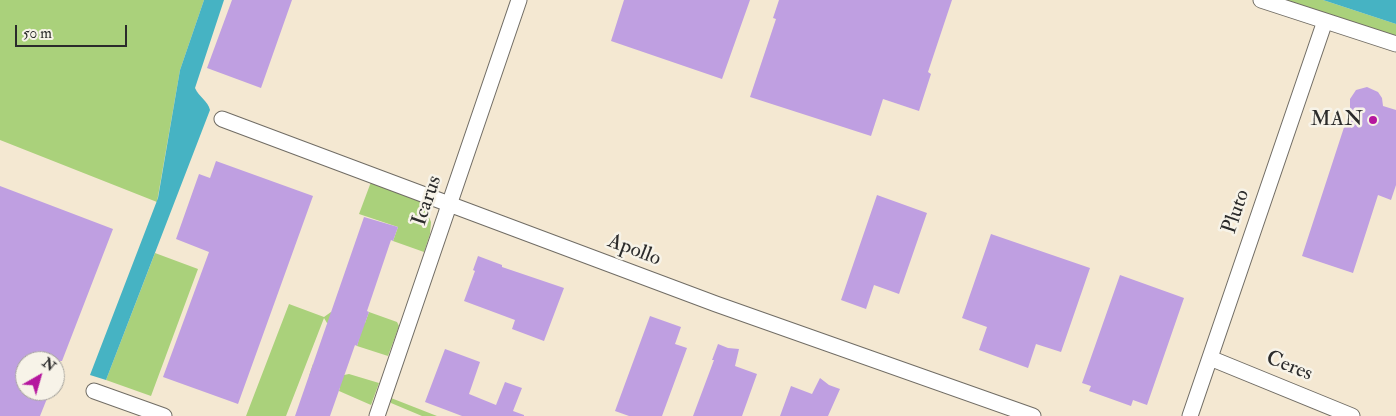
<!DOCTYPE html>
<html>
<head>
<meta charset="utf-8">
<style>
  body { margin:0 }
  #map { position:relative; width:1396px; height:416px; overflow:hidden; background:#f4e8d2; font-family:"IM FELL Double Pica",serif }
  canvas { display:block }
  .north { position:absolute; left:15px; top:351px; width:50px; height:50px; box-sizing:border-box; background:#f7f3e8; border:1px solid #a5a39c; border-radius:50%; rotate:38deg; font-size:14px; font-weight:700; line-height:20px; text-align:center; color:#2b2b2b }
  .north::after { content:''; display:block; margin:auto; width:18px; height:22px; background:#b5179e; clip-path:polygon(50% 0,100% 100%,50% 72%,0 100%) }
  .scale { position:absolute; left:15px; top:25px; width:112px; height:22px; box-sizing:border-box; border:2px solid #2b2b2b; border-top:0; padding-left:6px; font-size:15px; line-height:18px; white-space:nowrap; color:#2b2b2b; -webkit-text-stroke:4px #f7f3e8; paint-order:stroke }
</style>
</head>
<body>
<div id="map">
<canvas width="1396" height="416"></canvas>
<div class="north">N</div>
<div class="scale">50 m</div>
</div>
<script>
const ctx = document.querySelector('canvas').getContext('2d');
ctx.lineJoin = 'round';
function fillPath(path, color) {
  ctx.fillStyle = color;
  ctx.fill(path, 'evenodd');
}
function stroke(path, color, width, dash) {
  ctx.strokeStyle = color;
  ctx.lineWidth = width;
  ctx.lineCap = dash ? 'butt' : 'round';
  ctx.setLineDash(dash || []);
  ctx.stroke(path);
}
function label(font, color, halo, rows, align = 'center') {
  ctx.font = font + ' "IM FELL Double Pica",serif';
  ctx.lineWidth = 5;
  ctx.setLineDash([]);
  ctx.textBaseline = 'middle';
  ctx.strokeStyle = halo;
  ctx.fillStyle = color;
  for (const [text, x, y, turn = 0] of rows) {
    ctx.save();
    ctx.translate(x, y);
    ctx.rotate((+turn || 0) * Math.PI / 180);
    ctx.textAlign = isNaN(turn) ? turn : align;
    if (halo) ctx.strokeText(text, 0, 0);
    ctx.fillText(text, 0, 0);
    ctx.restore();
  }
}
const green = new Path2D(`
  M0,0H204L180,70L157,202L0,140Z
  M1286,0H1323L1396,24V36Z
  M371,182L416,197L426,210L431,222L430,234L424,252L393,241L398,227L359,214Z
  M155,253L198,269L151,396L106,380Z
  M289,304L324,317L331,312L365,323L369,312L397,322L399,326L388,356L357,346L360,335L327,323L324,318L286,416H246Z
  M313,364L344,375L349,374L379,383L371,405L339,391L340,387L309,376Z
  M391,398L437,416H422L391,403Z`);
const water = new Path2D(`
  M204,0H224L195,88C199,97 208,101 210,110L106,380L90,375L158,198L180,70Z
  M1323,0H1396V24Z`);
const building = new Path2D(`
  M232,0H292L261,88L207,68Z
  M624,0H750L722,79L611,41Z
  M779,0H952L928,72L931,74L919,111L883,99L871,136L750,97L776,19L773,18Z
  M1367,87L1378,92L1382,98L1383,106L1396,110V185L1391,200L1378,195L1353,273L1302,256L1350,109V99L1356,90Z
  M216,161L313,196L238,404L163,377L209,252L176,239L199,174L210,178Z
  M0,186L113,229L62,361H25V391H50L40,416H0Z
  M877,195L927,213L899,294L874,285L866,309L841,300Z
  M364,217L398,227L393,241L391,240L367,311L369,312L357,346L355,345L330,416H295Z
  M991,234L1090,268L1061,352L1036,344L1028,368L979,350L987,327L962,318Z
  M478,256L502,265V267L564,288L544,341L512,329L515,320L464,301L475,271L473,270Z
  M1120,275L1184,298L1147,405L1133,400L1131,406L1089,391L1091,386L1082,383Z
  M650,316L681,327L675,344L687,348L662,416H629L615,411Z
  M718,344L728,348L739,349L735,366L757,374L742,416H693L714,360H712Z
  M445,349L480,362L469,394L496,405L505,382L522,388L513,411L524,415V416H462L425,402Z
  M820,378L829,385L840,389L828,416H780L791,386L812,394Z`);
const street = new Path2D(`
  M1261,0L1396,44
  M222,119L716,304L1033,416
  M1210,358L1352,416
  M94,391L164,416
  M377,416L519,0
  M1190,416L1325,21`);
const markers = [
  [1373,120,5,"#b5179e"]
];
const poiNames = [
  ["MAN",1363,120]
];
const streetNames = [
  ["Icarus",428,201,-71],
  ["Pluto",1237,212,-71],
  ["Apollo",634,251,21],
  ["Ceres",1289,367,22]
];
fillPath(green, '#aad17b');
fillPath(water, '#46b3c3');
fillPath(building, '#bf9fe1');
stroke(street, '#716d65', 17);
stroke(street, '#fff', 15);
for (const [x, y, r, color] of markers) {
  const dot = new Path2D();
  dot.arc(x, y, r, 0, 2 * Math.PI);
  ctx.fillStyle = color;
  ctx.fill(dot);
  stroke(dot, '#f7f3e8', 2);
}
label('21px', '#2b2b2b', '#f7f3e8', poiNames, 'right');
label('21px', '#2b2b2b', '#f7f3e8', streetNames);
</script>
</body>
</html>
